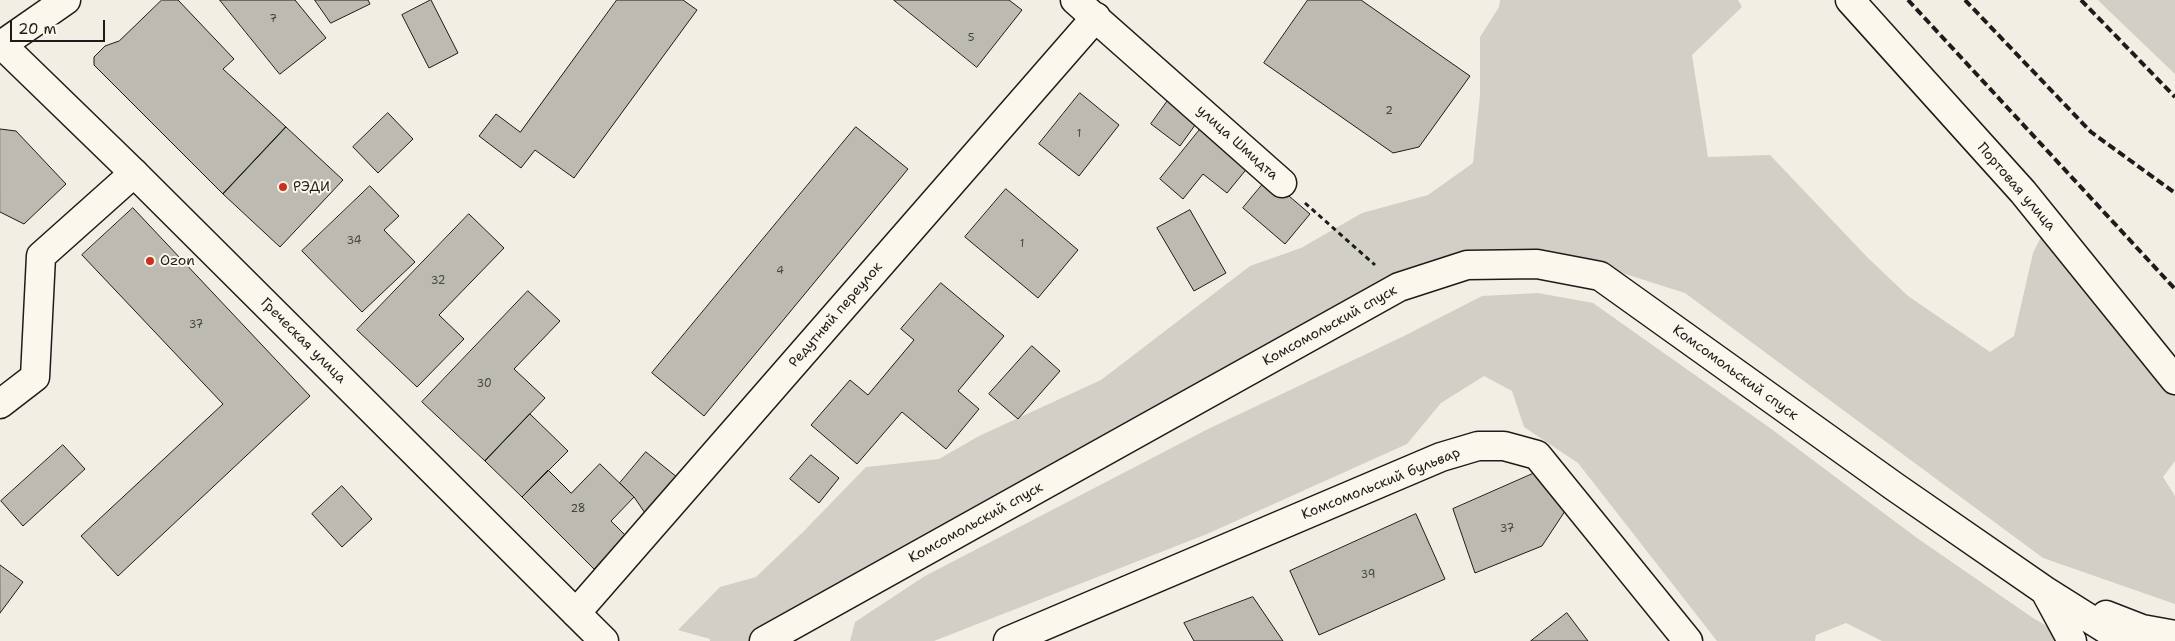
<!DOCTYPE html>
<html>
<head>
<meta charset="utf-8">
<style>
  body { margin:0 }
  #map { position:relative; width:2175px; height:641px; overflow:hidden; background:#f2eee4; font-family:"Shantell Sans",sans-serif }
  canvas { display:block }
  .scale { position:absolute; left:10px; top:20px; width:95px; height:22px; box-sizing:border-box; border:2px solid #1c1c1c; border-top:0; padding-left:6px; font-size:15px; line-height:18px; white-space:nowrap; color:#1c1c1c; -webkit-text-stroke:4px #fbf7ec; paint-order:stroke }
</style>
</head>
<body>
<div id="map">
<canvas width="2175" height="641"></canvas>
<div class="scale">20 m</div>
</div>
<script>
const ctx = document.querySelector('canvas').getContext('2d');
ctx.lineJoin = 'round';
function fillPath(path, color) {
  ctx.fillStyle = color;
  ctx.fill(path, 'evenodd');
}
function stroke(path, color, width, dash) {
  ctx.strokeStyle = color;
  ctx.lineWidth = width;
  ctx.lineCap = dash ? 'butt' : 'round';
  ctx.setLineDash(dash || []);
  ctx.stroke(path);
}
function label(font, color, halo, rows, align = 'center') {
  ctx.font = font + ' "Shantell Sans",sans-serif';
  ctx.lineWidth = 4;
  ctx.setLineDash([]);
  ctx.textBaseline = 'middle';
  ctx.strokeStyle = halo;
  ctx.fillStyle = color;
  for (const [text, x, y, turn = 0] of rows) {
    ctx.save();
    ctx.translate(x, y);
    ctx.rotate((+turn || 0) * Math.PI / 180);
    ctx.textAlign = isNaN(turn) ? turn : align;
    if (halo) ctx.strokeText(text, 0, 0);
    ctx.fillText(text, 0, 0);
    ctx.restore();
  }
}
const green = new Path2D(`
  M1500,0H1738L1742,7L1692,55L1708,157L1770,155L1868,258L1908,296L1990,352L2014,336L2033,253L2048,223L2175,393V461L2163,477L2175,496V604L2043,558L1685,293L1562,254L1467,265L764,641H710V639L678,630L720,587L756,577L803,532L866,467L939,459L979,436L1101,380L1250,266L1301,248L1362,213L1428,195L1473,163L1480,95V37L1499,7Z
  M2098,0H2175V74L2106,8Z
  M1538,293L1593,303L1770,428L1917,538L2033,618L2072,641H1882L1846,623L1816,635L1815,641H1717L1578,463L1524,427L1512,391L1484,376L1441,403L1407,444L1207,534L934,641H850L855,622L925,576L1208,429L1402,337L1482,296Z`);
const building = new Path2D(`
  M162,0H178L234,59L223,69L286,127L223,194L94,65V57L105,46L119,41Z
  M220,0H295L326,38L280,74Z
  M315,0H368L370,4L331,23Z
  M431,0L458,53L429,68L402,15Z
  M617,0H683L697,10L574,178L535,150L521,168L479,136L496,114L520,132Z
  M894,0H1009L1022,10L977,67Z
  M1308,0H1361L1470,76L1419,147L1393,153L1264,63Z
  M1080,93L1119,125L1079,176L1039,144Z
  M1169,99L1198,121L1180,146L1151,124Z
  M388,113L413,139L378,173L353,147Z
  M286,127L343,180L280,247L223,194Z
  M856,127L908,169L704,416L652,373Z
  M1202,127L1249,166L1227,193L1203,174L1183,199L1160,179Z
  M0,129L16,131L66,184L24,224L0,212Z
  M1268,178L1310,214L1285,244L1243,208Z
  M370,186L399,216L384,230L415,262L362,312L302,251Z
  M1006,189L1078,250L1038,298L965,237Z
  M133,208L310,396L118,576L81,536L223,404L82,255Z
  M1190,210L1226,273L1194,291L1157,228Z
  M469,214L504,248L439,315L464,339L417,387L357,330Z
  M941,283L1004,336L958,391L979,409L946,449L902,412L857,464L811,425L850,380L868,395L914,340L901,329Z
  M528,291L560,321L514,369L545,398L485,461L422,402Z
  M1032,346L1060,371L1018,419L989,394Z
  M530,414L568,451L522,497L485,461Z
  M63,445L85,469L23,526L1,501Z
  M646,452L678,478L645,513L634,497L620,483Z
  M811,455L839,478L819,503L790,479Z
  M600,464L634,497L611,521L626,536L594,569L522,497L548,470L571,493Z
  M1537,472L1565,511L1542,546L1475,573L1453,509Z
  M342,486L372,519L342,547L312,514Z
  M1416,514L1445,579L1319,635L1290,571Z
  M0,565L23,582L0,613Z
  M1253,597L1283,641H1194L1184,623Z
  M1567,613L1588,641H1531Z`);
const path = new Path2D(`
  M1305,203L1375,265`);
const minor = new Path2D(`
  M1075,0L1282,183
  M1850,0L2023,192L2175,380
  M0,46L66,0
  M0,404L35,377L41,256L134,173
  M2045,591L2072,641
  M576,613L1096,17
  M2106,615L2142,629L2175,635
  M764,641L1399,287L1467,265L1537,264L1600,276L1895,487L2044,590L2125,641
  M1008,641L1441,457L1478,446H1504L1537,455L1688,641`);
const major = new Path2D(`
  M0,43L134,173L604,641`);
const rail = new Path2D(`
  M1908,0L2175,289
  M1965,0L2091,132L2175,193
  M2081,0L2175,97`);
const markers = [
  [283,187,5,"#c8321e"],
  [150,261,5,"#c8321e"]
];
const numberNames = [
  ["7",273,19],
  ["5",971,38],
  ["2",1389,111],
  ["1",1079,134],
  ["34",354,241],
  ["1",1022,244],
  ["4",780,271],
  ["32",438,281],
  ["37",196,325],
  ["30",484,384],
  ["28",578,509],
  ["37",1507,529],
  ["39",1368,575]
];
const streetNames = [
  ["улица Шмидта",1237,143,42],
  ["Портовая улица",2016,187,49],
  ["Редутный переулок",836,315,-49],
  ["Комсомольский спуск",1330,326,-29],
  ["Греческая улица",303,341,45],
  ["Комсомольский спуск",1735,373,36],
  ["Комсомольский бульвар",1381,484,-22],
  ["Комсомольский спуск",976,523,-29]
];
const poiNames = [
  ["РЭДИ",293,187],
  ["Ozon",160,261]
];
fillPath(green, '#d2cfc6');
fillPath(building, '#bdbab1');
stroke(building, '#1c1c1c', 1);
stroke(minor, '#1c1c1c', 31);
stroke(major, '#1c1c1c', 31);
stroke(path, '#1c1c1c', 3, [5, 4]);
stroke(minor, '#fbf7ec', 28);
stroke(major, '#fbf7ec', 28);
stroke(rail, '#1c1c1c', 4, [8, 4]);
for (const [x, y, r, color] of markers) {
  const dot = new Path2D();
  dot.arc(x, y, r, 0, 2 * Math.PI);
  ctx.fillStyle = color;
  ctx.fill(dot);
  stroke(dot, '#fbf7ec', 2);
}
label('11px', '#444441', null, numberNames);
label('14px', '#1c1c1c', '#fbf7ec', streetNames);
label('14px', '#1c1c1c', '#fbf7ec', poiNames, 'left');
</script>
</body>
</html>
